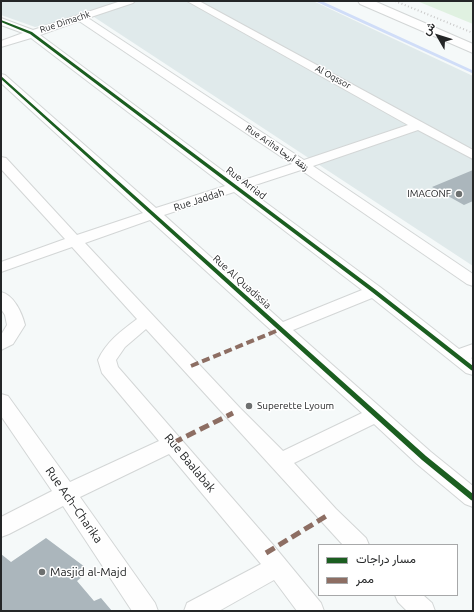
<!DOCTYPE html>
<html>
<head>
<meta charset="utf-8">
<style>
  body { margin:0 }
  #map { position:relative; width:474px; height:612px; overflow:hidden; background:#f5f9f9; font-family:Ubuntu,Vazirmatn,sans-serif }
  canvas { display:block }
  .frame { position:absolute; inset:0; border:2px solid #242627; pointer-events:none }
  .legend { position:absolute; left:318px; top:544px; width:140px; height:52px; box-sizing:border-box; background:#fff; border:1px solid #a7a8a9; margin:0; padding:5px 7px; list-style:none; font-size:12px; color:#242627 }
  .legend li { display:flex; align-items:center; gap:8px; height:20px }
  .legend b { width:20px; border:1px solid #a7a8a9 }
  .north { position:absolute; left:418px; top:16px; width:40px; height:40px; -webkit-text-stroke:3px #fff; paint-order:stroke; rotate:309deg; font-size:11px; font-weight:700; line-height:16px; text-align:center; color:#242627 }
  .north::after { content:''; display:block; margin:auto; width:14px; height:18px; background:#242627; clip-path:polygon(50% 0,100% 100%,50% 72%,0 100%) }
</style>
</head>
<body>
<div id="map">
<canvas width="474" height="612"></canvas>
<div class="frame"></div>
<ul class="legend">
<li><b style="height:5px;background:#1b5e20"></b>مسار دراجات</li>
<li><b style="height:5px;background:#8d6e63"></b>ممر</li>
</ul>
<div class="north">ش</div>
</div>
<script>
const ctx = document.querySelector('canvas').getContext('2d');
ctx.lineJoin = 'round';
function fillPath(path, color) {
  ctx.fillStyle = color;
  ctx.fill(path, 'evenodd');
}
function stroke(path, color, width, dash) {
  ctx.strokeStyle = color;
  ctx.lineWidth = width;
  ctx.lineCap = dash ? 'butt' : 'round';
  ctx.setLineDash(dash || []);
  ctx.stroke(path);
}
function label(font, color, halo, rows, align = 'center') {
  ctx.font = font + ' Ubuntu,Vazirmatn,sans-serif';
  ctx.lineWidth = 3;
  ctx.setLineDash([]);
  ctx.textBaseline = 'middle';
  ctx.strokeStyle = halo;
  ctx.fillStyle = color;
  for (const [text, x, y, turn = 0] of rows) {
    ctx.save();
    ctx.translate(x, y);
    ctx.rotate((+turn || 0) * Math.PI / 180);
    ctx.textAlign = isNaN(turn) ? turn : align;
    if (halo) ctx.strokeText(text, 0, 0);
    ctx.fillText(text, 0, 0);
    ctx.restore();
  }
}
const built = new Path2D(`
  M1,1H313L473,76V266L94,17L35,27L1,15Z`);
const green = new Path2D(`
  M417,1H473V24Z`);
const stream = new Path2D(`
  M318,1L473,72`);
const building = new Path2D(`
  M473,170V201L464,205L432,187Z
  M46,538L85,567L83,576L77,581L94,601L101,598L112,611H1V554L11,562Z`);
const street = new Path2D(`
  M121,1H135L133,3L88,18L304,160L408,125L187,1H199L473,150V159L418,130L313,166L473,274V286L467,284L301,170L246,188L380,287L459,349L473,344V357L471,358L473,360V375L466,373L451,361L372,298L293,330L431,452L473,486V507L465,504L417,464L374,424L294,463L336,509L366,538L369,545H343L146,329L125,347L116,360L118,367L274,546L321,603L324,611H297L274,580L219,611H184L187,603L261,564L169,454L80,497L155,603L158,611H132L63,506L9,534L1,537V517L52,491L1,416V394L8,396L70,482L159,441L102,373L98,360C106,342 121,331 137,319L72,247L1,272V262L65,239L1,169V157L6,158L77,235L143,213L1,83V74L5,75L156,208L225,186L31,38L1,47V41L23,33L1,25V18L33,30ZM79,21L292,164L238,182L40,35ZM234,192L362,290L283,322L164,215ZM150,220L362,413L283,451L240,408L85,243Z
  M1,292C14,295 22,313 25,325L13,344L1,350V335L7,325L5,315L1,309Z
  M395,595H423L432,603L435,611H407L398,602Z`);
const primary = new Path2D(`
  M358,1H374L473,44V53L360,4Z`);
const rail = new Path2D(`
  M395,1L473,33`);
const quietFar1 = new Path2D(`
  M191,366L281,329`);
const quiet = new Path2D(`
  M173,443L233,413
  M266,553L328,515`);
const cycleway = new Path2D(`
  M1,20L32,32L376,290L473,366V371L471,370L372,292L30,34L1,22Z
  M1,76L426,456L473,494V501L471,500L422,460L1,79Z`);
const markers = [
  [459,194,4,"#6d7070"],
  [249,406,4,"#6d7070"],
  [42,572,4,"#6d7070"]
];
const farStreetnames = [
  ["Rue Dimachk",65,22,-18],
  ["Al Oqssor",333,77,29],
  ["Rue Ariha زنقة أريحا",277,148,34]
];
const streetNames = [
  ["Rue Arriad",246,183,37],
  ["Rue Jaddah",199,200,-18],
  ["Rue Al Quadissia",242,282,42]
];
const poiNames = [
  ["IMACONF",451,194],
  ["Superette Lyoum",257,406,"left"]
];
const nearStreetnames = [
  ["Rue Baalabak",190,463,50],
  ["Rue Ach–Charika",74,505,55]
];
const nearPoinames = [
  ["Masjid al-Majd",50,572]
];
fillPath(built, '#e0eaeb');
fillPath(green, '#e0f1e1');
stroke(stream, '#d0ddf8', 3);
fillPath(building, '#abb6bc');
stroke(street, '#d3d6d6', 2);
stroke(primary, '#d3d6d6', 2);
fillPath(street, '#fefefe');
fillPath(primary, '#fefefe');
stroke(rail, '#cacaca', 2, [1, 2.5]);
stroke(quietFar1, '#8d6e63', 4, [8, 4]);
stroke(quiet, '#8d6e63', 5, [10, 5]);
fillPath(cycleway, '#1b5e20');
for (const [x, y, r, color] of markers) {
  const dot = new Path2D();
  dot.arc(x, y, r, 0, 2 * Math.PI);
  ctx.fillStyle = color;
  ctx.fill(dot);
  stroke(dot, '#fff', 1.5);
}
label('9px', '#242627', '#fff', farStreetnames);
label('10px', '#242627', '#fff', streetNames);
label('10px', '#242627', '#fff', poiNames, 'right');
label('12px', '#242627', '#fff', nearStreetnames);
label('12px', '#242627', '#fff', nearPoinames, 'left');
</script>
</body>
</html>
